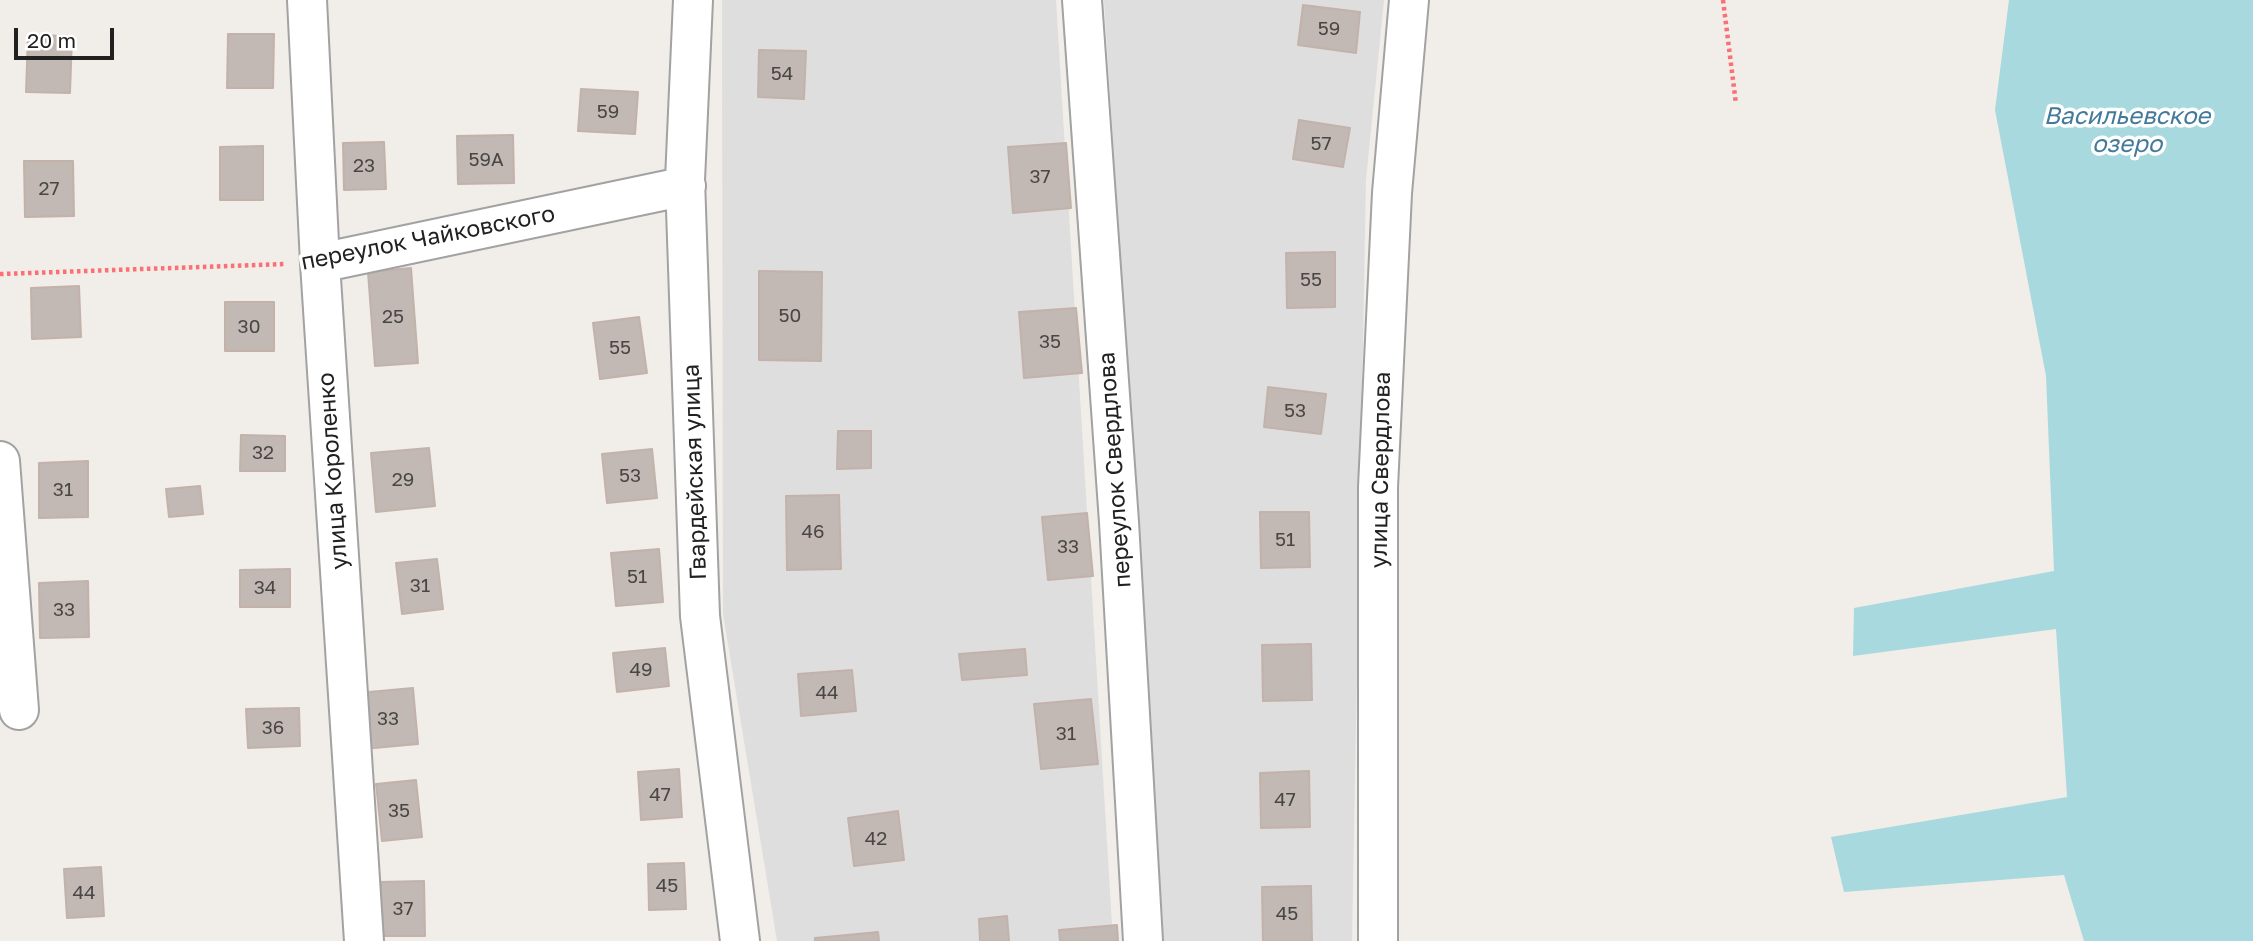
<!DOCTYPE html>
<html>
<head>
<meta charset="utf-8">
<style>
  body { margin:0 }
  #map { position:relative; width:2253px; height:941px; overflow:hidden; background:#f1ede8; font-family:"Golos Text",sans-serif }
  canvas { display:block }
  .scale { position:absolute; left:14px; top:28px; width:100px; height:32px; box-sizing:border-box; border:4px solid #212121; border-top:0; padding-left:9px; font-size:21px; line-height:24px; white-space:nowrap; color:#212121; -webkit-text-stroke:5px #fff; paint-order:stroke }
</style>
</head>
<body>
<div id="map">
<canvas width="2253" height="941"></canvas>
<div class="scale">20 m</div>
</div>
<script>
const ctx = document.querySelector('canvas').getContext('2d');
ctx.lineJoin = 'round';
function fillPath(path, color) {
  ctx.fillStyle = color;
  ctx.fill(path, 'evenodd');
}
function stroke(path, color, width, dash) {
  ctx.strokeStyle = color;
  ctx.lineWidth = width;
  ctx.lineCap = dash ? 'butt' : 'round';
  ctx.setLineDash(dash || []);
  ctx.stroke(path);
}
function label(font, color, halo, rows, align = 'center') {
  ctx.font = font + ' "Golos Text",sans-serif';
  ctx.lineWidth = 7;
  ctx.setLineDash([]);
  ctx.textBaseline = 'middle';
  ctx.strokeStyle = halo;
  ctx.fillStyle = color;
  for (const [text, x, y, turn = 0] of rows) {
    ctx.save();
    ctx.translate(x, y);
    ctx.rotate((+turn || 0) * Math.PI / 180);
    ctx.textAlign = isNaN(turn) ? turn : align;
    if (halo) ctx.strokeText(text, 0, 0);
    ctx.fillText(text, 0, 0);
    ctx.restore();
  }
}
const residential = new Path2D(`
  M722,0H1056L1113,941H777L723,614Z
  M1104,0H1384L1366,180L1352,941H1163Z`);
const water = new Path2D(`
  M2009,0H2253V941H2084L2064,875L1844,892L1831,837L2067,797L2056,629L1853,656L1854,608L2054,571L2046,376L1995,110Z`);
const building = new Path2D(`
  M1303,5L1360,12L1356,53L1298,45Z
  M228,34H274L273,88H227Z
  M28,35L72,36L70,93L26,92Z
  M759,50L806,51L804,99L758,97Z
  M581,89L638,92L635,134L578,131Z
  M1299,120L1350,128L1343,167L1293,159Z
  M513,135L514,183L458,184L457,136Z
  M384,142L386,189L344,190L343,143Z
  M1066,143L1071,208L1013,213L1008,147Z
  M263,146V200H220V147Z
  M24,161H73L74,216L25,217Z
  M1335,252V307L1287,308L1286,253Z
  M411,268L418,363L375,366L368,272Z
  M759,271L822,272L821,361L759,360Z
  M79,286L81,337L32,339L31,288Z
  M225,302H274V351H225Z
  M1076,308L1082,373L1024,378L1019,312Z
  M639,317L647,373L600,379L593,323Z
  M1268,387L1326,394L1321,434L1264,427Z
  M838,431H871V468L837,469Z
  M241,435L285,436V471H240Z
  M429,448L435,506L376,512L371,453Z
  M652,449L657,498L607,503L602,454Z
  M88,461V517L39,518V463Z
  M200,486L203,514L169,517L166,489Z
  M839,495L841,569L787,570L786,496Z
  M1260,512H1309L1310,567L1261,568Z
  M1087,513L1093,576L1048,580L1042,517Z
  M659,549L663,602L616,606L611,553Z
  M437,559L443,609L402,614L396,563Z
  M290,569V607H240V570Z
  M88,581L89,637L40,638L39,583Z
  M1311,644L1312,700L1263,701L1262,645Z
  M665,648L669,686L617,692L613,653Z
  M1025,649L1027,675L962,680L959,654Z
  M852,670L856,711L801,716L798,674Z
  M413,688L418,744L363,749L358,693Z
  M1091,699L1098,764L1041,769L1034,704Z
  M299,708L300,746L248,748L246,709Z
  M679,769L682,817L641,820L638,772Z
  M1309,771L1310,827L1261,828L1260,773Z
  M416,780L422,837L382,841L376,784Z
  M898,811L904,860L854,866L848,818Z
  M684,863L686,909L649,910L648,864Z
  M101,867L104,916L67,918L64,869Z
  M424,881L425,936H381L380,882Z
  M1311,886L1312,941H1263L1262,887Z
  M1007,916L1009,941H980L979,919Z
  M1117,925L1118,941H1060L1059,930Z
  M878,932L879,941H815V938Z`);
const path = new Path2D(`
  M1723,0L1736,104
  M0,274L286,264`);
const minor = new Path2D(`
  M307,0L320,263L364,941
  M693,0L685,180L700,616L740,941
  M1082,0L1119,522L1143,941
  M320,263L686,186
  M0,461L19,710
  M1378,941V487L1392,193L1409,0`);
const numberNames = [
  ["59",1329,29],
  ["54",782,74],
  ["59",608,112],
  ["57",1321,144],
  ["59А",486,160],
  ["23",364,166],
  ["37",1040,177],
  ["27",49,189],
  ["55",1311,280],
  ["50",790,316],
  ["25",393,317],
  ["30",249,327],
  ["35",1050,342],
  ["55",620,348],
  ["53",1295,411],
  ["32",263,453],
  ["53",630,476],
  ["29",403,480],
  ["31",63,490],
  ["46",813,532],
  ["51",1285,540],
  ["33",1068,547],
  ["51",637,577],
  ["31",420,586],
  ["34",265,588],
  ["33",64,610],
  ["49",641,670],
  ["44",827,693],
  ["33",388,719],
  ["36",273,728],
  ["31",1066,734],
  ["47",660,795],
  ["47",1285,800],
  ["35",399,811],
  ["42",876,839],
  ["45",667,886],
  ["44",84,893],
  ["37",403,909],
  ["45",1287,914]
];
const streetNames = [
  ["переулок Чайковского",428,238,-11],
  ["переулок Свердлова",1115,470,-94],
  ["улица Свердлова",1381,470,-89],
  ["улица Короленко",333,471,-94],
  ["Гвардейская улица",695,472,-92]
];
const waterNames = [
  ["Васильевское",2127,116],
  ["озеро",2127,144]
];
fillPath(residential, '#dfdede');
fillPath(water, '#a8d9de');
fillPath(building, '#c2b8b4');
stroke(building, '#c3b2aa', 2);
stroke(minor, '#a2a2a2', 42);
stroke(path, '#fa7074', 4.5, [3.5, 3.5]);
stroke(minor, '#fff', 38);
label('19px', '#494746', null, numberNames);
label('23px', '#212121', '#fff', streetNames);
label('italic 24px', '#437a9a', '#fff', waterNames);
</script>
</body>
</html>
